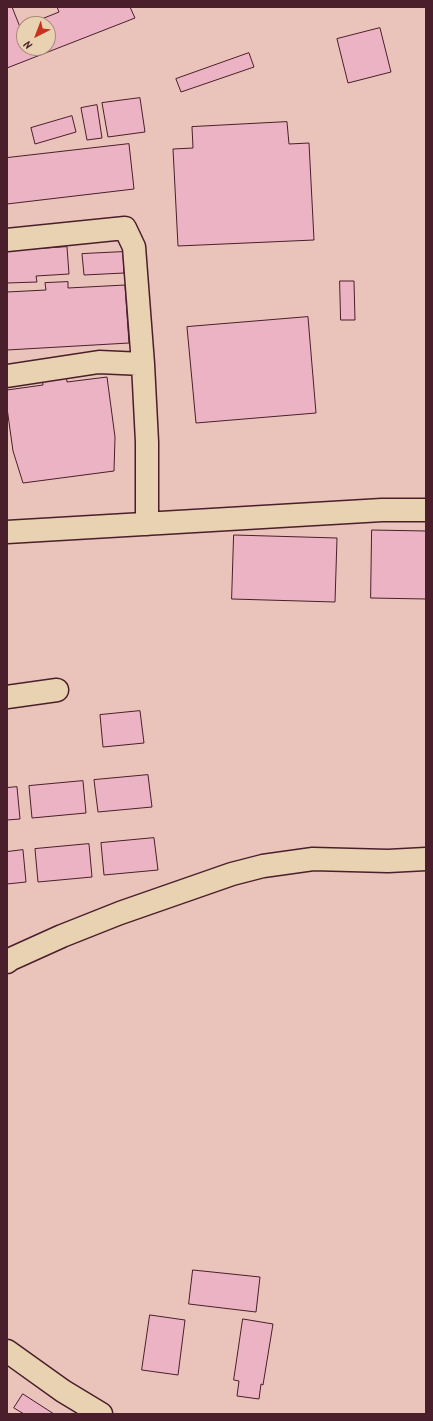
<!DOCTYPE html>
<html>
<head>
<meta charset="utf-8">
<style>
  body { margin:0 }
  #map { position:relative; width:433px; height:1421px; overflow:hidden; background:#e9ccb5; font-family:Kalam,sans-serif }
  canvas { display:block }
  .frame { position:absolute; inset:0; border:8px solid #4a1f2b; pointer-events:none }
  .north { position:absolute; left:16px; top:16px; width:40px; height:40px; box-sizing:border-box; background:#e8d2b1; border:1px solid #a98a7b; border-radius:50%; rotate:222deg; font-size:11px; font-weight:700; line-height:16px; text-align:center; color:#4a1f2b }
  .north::after { content:''; display:block; margin:auto; width:14px; height:18px; background:#c8321e; clip-path:polygon(50% 0,100% 100%,50% 72%,0 100%) }
</style>
</head>
<body>
<div id="map">
<canvas width="433" height="1421"></canvas>
<div class="frame"></div>
<div class="north">N</div>
</div>
<script>
const ctx = document.querySelector('canvas').getContext('2d');
ctx.lineJoin = 'round';
function fillPath(path, color) {
  ctx.fillStyle = color;
  ctx.fill(path, 'evenodd');
}
function stroke(path, color, width, dash) {
  ctx.strokeStyle = color;
  ctx.lineWidth = width;
  ctx.lineCap = dash ? 'butt' : 'round';
  ctx.setLineDash(dash || []);
  ctx.stroke(path);
}
const built = new Path2D(`
  M7,7H426V1414H7ZM24,24H48V48H24Z`);
const building = new Path2D(`
  M7,7H12L20,27L24,26V48H48V24H29L59,12L57,7H130L135,18L7,68Z
  M380,28L391,72L348,83L337,39Z
  M249,53L254,67L181,92L176,79Z
  M140,98L145,132L108,137L102,103Z
  M97,105L102,138L87,140L81,108Z
  M72,116L76,132L35,144L31,128Z
  M287,122L289,144L309,143L314,240L178,246L173,149L193,148L192,127Z
  M129,144L134,189L7,204V158Z
  M67,247L69,274L36,276L37,282L7,283V251Z
  M123,252L124,273L84,275L82,254Z
  M340,281H354L355,320H341Z
  M68,282V288L125,285L129,343L7,350V292L46,290L45,283Z
  M308,317L316,413L196,423L187,327Z
  M66,374L67,382L107,377L115,437L114,471L23,483L13,451L7,408V390L43,385L42,378Z
  M372,530L426,531V599L371,598Z
  M234,535L337,538L335,602L232,599Z
  M140,711L144,743L103,747L100,715Z
  M148,775L152,807L98,812L94,780Z
  M83,781L86,813L32,818L29,786Z
  M17,787L20,819L7,820V788Z
  M154,838L158,870L104,875L101,843Z
  M89,844L92,877L38,882L35,849Z
  M23,850L26,882L7,884V852Z
  M193,1270L260,1277L256,1312L189,1304Z
  M150,1315L185,1320L178,1375L142,1370Z
  M243,1319L273,1324L263,1385L261,1384L259,1399L237,1396L239,1381L234,1380Z
  M23,1394L54,1414H24L14,1408Z`);
const minor = new Path2D(`
  M7,240L125,228L134,247L143,364
  M7,376L99,362L143,364L147,442V524
  M7,532L382,510H426
  M7,697L57,690
  M7,962L11,959L62,936L120,913L232,874L263,866L313,859L388,861L426,859
  M7,1351L63,1391L101,1414`);
fillPath(built, '#eac4ba');
fillPath(building, '#ecb3c4');
stroke(building, '#4a1f2b', 1);
stroke(minor, '#4a1f2b', 25);
stroke(minor, '#e8d2b1', 22);
</script>
</body>
</html>
